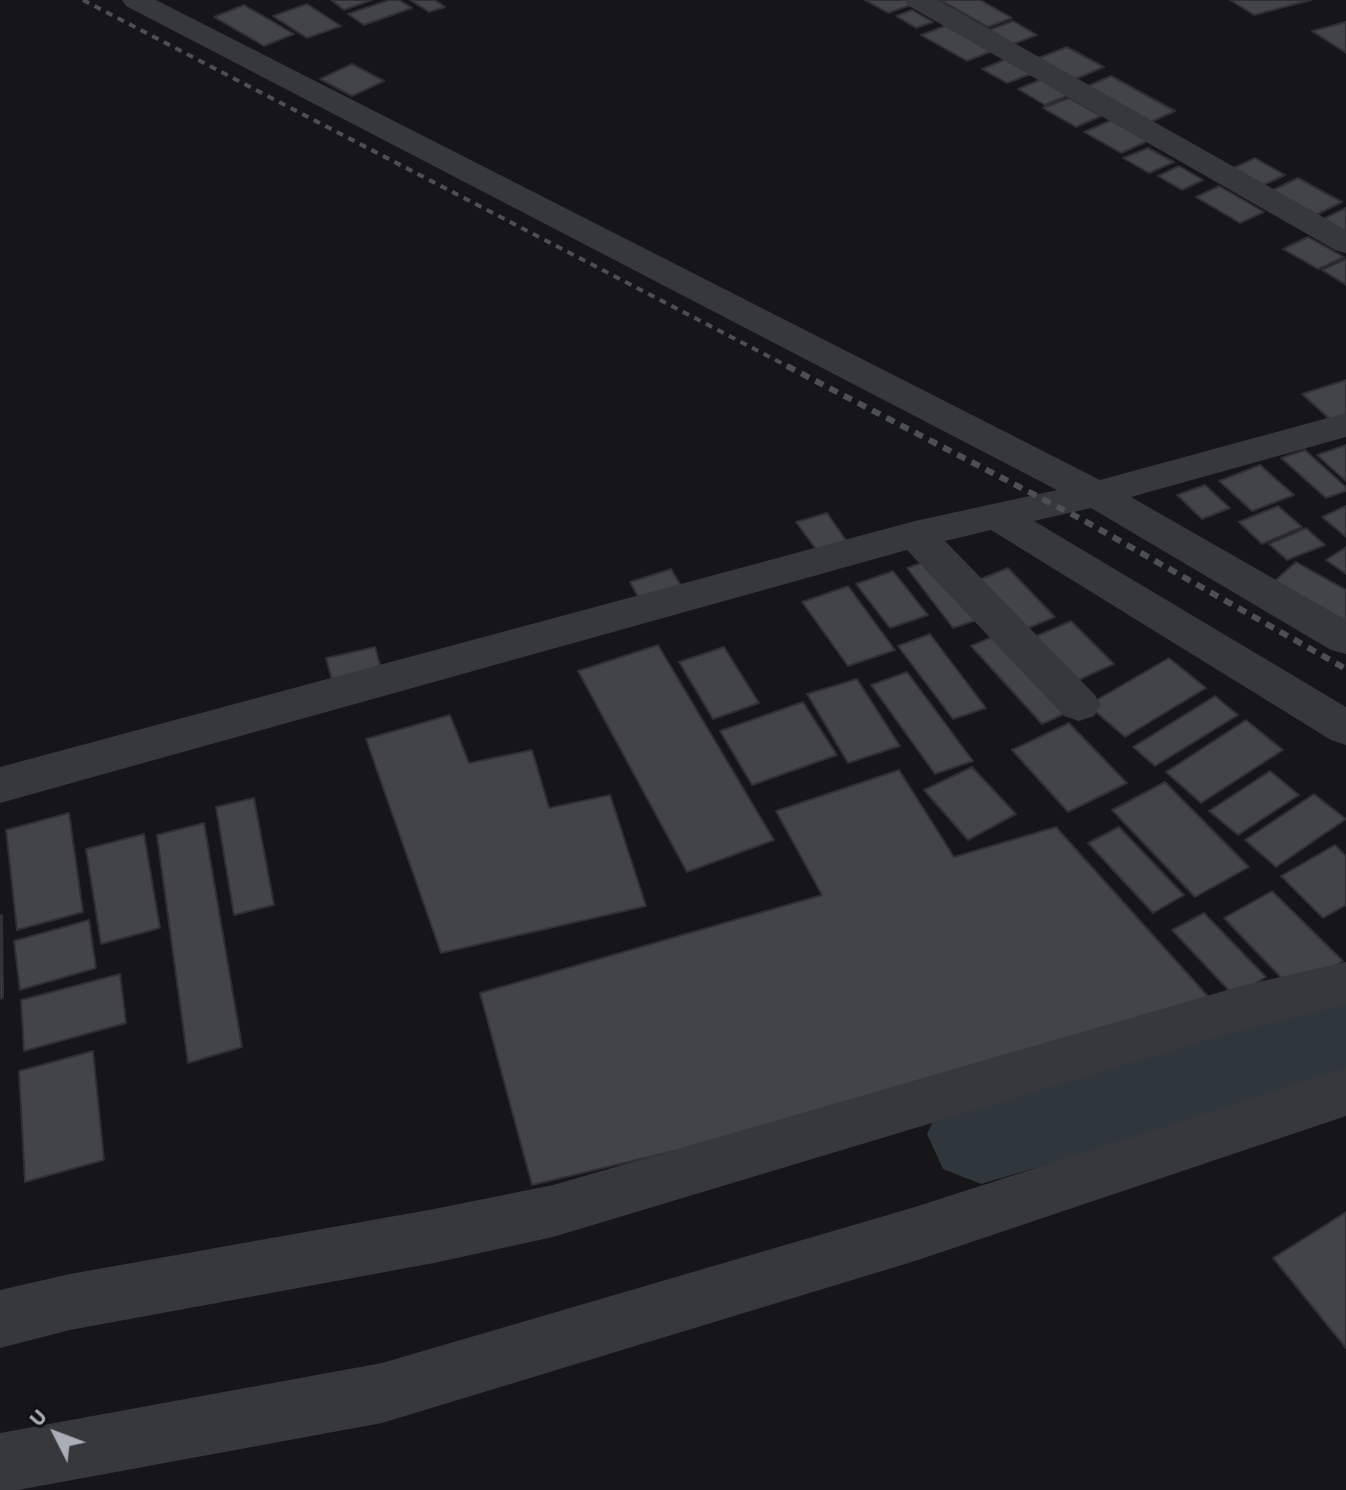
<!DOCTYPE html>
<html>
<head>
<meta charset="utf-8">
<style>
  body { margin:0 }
  #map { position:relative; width:1346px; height:1490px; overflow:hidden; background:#161618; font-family:"Source Sans 3",sans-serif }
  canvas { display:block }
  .north { position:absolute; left:16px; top:1394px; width:80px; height:80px; -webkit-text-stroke:6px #111113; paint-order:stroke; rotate:312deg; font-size:22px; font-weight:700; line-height:32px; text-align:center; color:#a9aeb7 }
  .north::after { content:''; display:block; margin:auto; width:28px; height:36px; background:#a9aeb7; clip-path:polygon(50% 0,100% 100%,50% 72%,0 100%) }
</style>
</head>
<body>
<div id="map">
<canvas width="1346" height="1490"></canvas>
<div class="north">U</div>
</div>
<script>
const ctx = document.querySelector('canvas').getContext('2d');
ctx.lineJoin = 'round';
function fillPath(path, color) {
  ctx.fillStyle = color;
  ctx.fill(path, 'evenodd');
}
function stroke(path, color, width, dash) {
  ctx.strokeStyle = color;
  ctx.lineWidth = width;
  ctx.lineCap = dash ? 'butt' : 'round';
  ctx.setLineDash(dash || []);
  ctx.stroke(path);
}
const river = new Path2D(`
  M1346,985V1077L981,1184L943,1169L927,1134L943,1099L981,1084Z`);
const building = new Path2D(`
  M331,0H372L344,10Z
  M389,0H399L412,8L364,25L348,14Z
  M410,0H435L445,7L429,12Z
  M865,0H907L914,4L888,13Z
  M940,0H980L1012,18L988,27Z
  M1230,0H1311L1254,15Z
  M307,4L341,26L307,38L273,16Z
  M244,5L294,34L264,46L214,17Z
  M912,10L933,22L916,28L896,16Z
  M1013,21L1037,35L1013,44L989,30Z
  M1346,22V53L1312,31Z
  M950,24L995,50L967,61L921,35Z
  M1067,47L1104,67L1073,80L1036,59Z
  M1006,59L1031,74L1007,83L982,69Z
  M352,64L384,81L352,96L320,79Z
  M1111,76L1175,111L1146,124L1083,88Z
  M1042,79L1069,95L1045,105L1018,89Z
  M1069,98L1101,116L1076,127L1043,108Z
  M1112,120L1148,141L1121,153L1084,132Z
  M1148,148L1174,162L1149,173L1123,158Z
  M1255,158L1285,175L1255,189L1225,172Z
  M1179,166L1203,180L1182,190L1158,176Z
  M1298,178L1342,202L1308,219L1264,194Z
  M1219,186L1264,212L1240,223L1196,197Z
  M1346,208V239L1317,222Z
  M1308,237L1344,257L1318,269L1283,249Z
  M1346,259V285L1322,270Z
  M1346,380V417L1333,422L1302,394Z
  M1346,445V481L1317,455Z
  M1305,450L1346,487V491L1326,498L1281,458Z
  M1260,465L1294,495L1252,511L1219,481Z
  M1205,485L1230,508L1202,519L1177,495Z
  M1278,506L1302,527L1262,544L1239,522Z
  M1346,506V537L1322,517Z
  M827,513L848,543L818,552L796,522Z
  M1306,528L1325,545L1287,560L1269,544Z
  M1346,547V574L1326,560Z
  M930,560L977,620L953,628L907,568Z
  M1296,562L1346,590V630L1269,586Z
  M1008,568L1055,617L1021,631L973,582Z
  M671,569L683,589L641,602L630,582Z
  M893,571L928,615L890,628L856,584Z
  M848,586L895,650L848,666L802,602Z
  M1071,621L1114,664L1065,686L1023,642Z
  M1004,632L1075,709L1042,724L971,646Z
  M930,634L986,708L953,719L898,646Z
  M658,645L774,840L687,872L578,671Z
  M375,647L381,668L332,680L326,658Z
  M724,647L759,703L713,719L679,662Z
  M1169,658L1206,688L1125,737L1088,705Z
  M907,672L973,761L935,774L871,685Z
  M857,679L900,746L848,763L807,694Z
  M1215,696L1238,715L1155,766L1133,747Z
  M803,702L837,755L752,785L720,731Z
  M450,715L469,763L532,750L549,808L610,795L646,906L441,953L366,739Z
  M1246,720L1283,750L1201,803L1166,772Z
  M1069,723L1127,783L1068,812L1012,750Z
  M972,767L1016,814L968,840L924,790Z
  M899,770L954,857L1056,827L1213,1002L854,1108L532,1185L480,993L822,895L776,811Z
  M1270,771L1299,795L1238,835L1209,811Z
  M1165,782L1249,867L1195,897L1112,810Z
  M1314,794L1346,819L1276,867L1245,840Z
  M254,798L274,905L234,915L216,807Z
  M69,813L83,912L17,930L6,830Z
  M204,823L242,1047L188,1063L157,835Z
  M1119,827L1184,895L1153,913L1088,843Z
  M144,834L160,928L101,944L86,849Z
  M1335,845L1346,856V905L1323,918L1281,876Z
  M1272,891L1343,961L1293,990L1224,918Z
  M1204,913L1266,977L1234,996L1172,930Z
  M2,915L3,998L0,999V916Z
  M89,920L96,968L20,990L14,941Z
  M120,974L126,1023L24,1051L21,1000Z
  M93,1051L104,1160L25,1182L19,1071Z
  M1346,1212V1348L1273,1258Z`);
const minor = new Path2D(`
  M122,0H156L1100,480L1346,413V437L1131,497L1346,620V654L1331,650L1091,508L1034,521L1346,707V745L1331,740L991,530L945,541L1094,694L1101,705L1094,716L1079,721L1064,716L907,550L0,803V767L915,521L1057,490L126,6Z
  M905,0H938L1346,230V253L1335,250L909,6Z
  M1346,962V1004L1241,1030L553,1237L434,1263L70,1330L0,1348V1290L70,1274L434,1209L553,1185L1241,986Z
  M1346,1068V1116L915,1261L382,1423L18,1490H0V1433L382,1363L915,1207Z`);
const railFar1 = new Path2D(`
  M83,0L791,368`);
const rail = new Path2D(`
  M787,366L1083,520L1346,669`);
fillPath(river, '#2f373d');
fillPath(building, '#434448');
stroke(building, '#303034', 2);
fillPath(minor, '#37383c');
stroke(railFar1, '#4c4f53', 4, [7, 6]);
stroke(rail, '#4c4f53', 6, [9, 7]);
</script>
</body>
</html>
